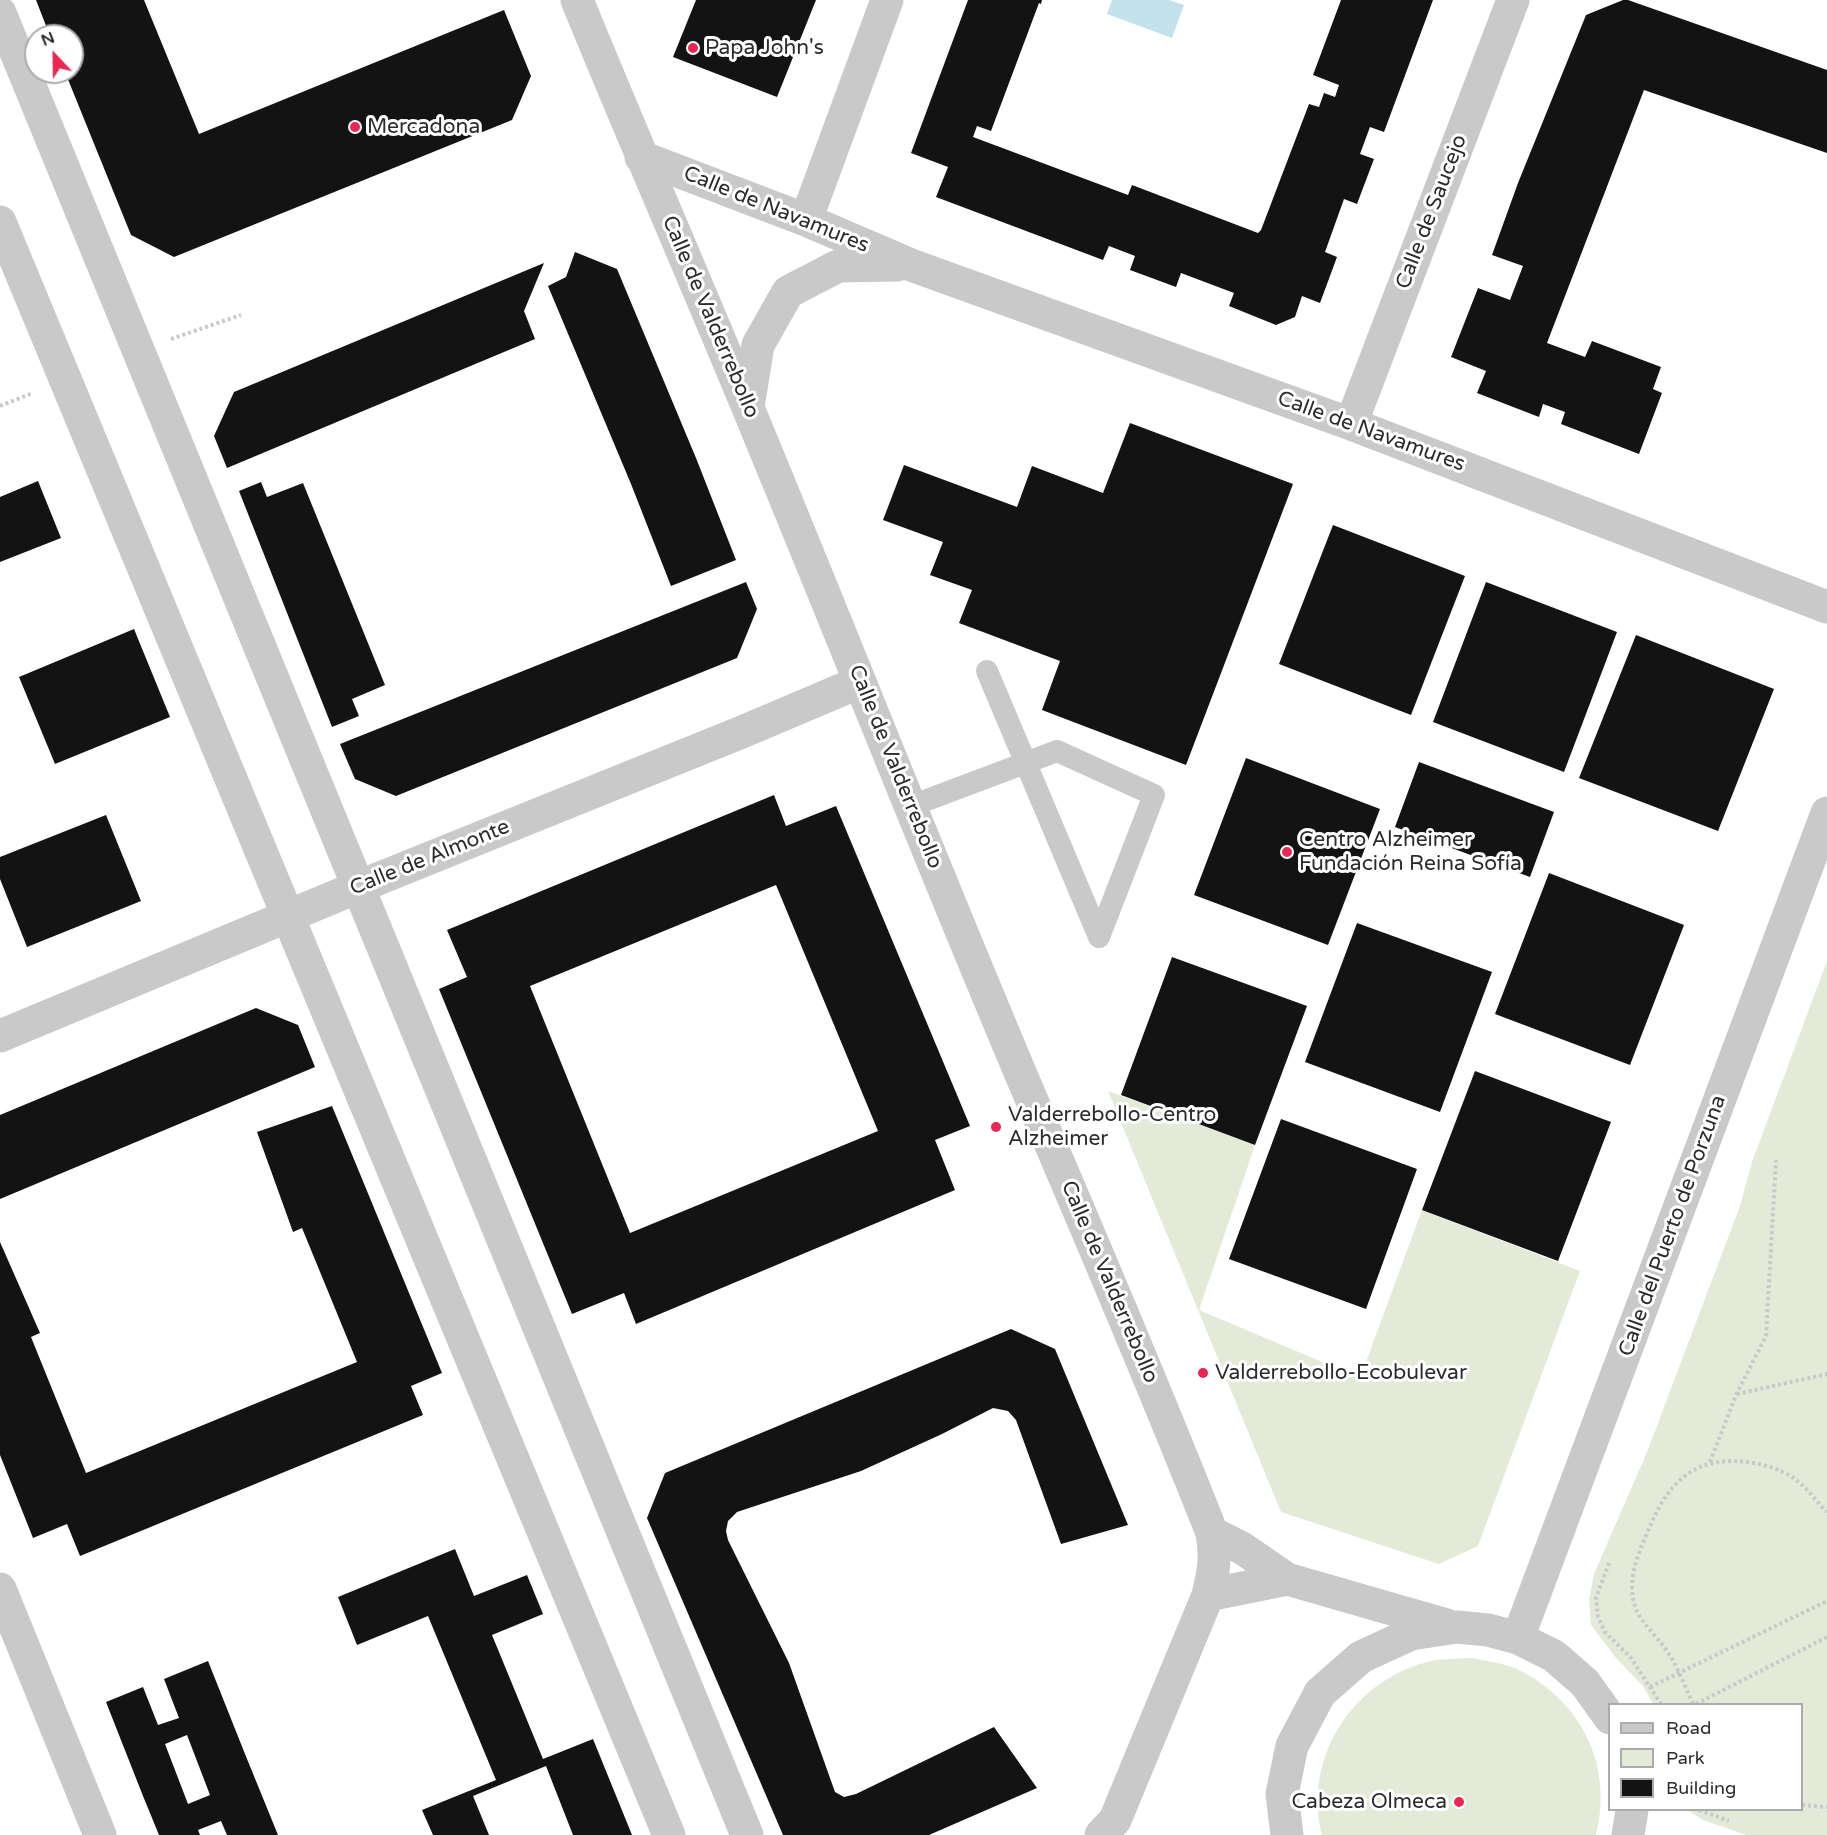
<!DOCTYPE html>
<html>
<head>
<meta charset="utf-8">
<style>
  body { margin:0 }
  #map { position:relative; width:1827px; height:1835px; overflow:hidden; background:#fff; font-family:"Varela Round",sans-serif }
  canvas { display:block }
  .legend { position:absolute; left:1608px; top:1703px; width:195px; height:108px; box-sizing:border-box; background:#fff; border:2px solid #ababab; margin:0; padding:8px 10px; list-style:none; font-size:18px; color:#2c2c2c }
  .legend li { display:flex; align-items:center; gap:12px; height:30px }
  .legend b { width:30px; border:2px solid #ababab }
  .north { position:absolute; left:24px; top:24px; width:60px; height:60px; box-sizing:border-box; background:#fff; border:2px solid #ababab; border-radius:50%; rotate:338deg; font-size:16px; font-weight:700; line-height:24px; text-align:center; color:#2c2c2c }
  .north::after { content:''; display:block; margin:auto; width:21px; height:27px; background:#ea2652; clip-path:polygon(50% 0,100% 100%,50% 72%,0 100%) }
</style>
</head>
<body>
<div id="map">
<canvas width="1827" height="1835"></canvas>
<ul class="legend">
<li><b style="height:8px;background:#c9c9c9"></b>Road</li>
<li><b style="height:16px;background:#e4ead8"></b>Park</li>
<li><b style="height:16px;background:#131313"></b>Building</li>
</ul>
<div class="north">N</div>
</div>
<script>
const ctx = document.querySelector('canvas').getContext('2d');
ctx.lineJoin = 'round';
function fillPath(path, color) {
  ctx.fillStyle = color;
  ctx.fill(path, 'evenodd');
}
function stroke(path, color, width, dash) {
  ctx.strokeStyle = color;
  ctx.lineWidth = width;
  ctx.lineCap = dash ? 'butt' : 'round';
  ctx.setLineDash(dash || []);
  ctx.stroke(path);
}
function label(font, color, halo, rows, align = 'center') {
  ctx.font = font + ' "Varela Round",sans-serif';
  ctx.lineWidth = 6;
  ctx.setLineDash([]);
  ctx.textBaseline = 'middle';
  ctx.strokeStyle = halo;
  ctx.fillStyle = color;
  for (const [text, x, y, turn = 0] of rows) {
    ctx.save();
    ctx.translate(x, y);
    ctx.rotate((+turn || 0) * Math.PI / 180);
    ctx.textAlign = isNaN(turn) ? turn : align;
    if (halo) ctx.strokeText(text, 0, 0);
    ctx.fillText(text, 0, 0);
    ctx.restore();
  }
}
const green = new Path2D(`
  M1827,961V1835H1746L1703,1820L1687,1810H1802V1704H1653L1643,1686L1616,1658L1591,1625L1589,1599L1594,1574L1647,1452L1740,1206L1752,1162Z
  M1108,1091L1255,1145L1199,1310L1360,1378L1422,1210L1580,1271L1478,1546L1439,1564L1281,1512Z
  M1472,1658C1486,1661 1504,1663 1517,1669C1581,1700 1614,1766 1596,1835H1322C1303,1759 1351,1682 1427,1662C1441,1658 1458,1659 1472,1658Z`);
const water = new Path2D(`
  M1112,0H1169L1184,5L1172,38L1107,14Z`);
const building = new Path2D(`
  M36,0H144L199,134L504,10L531,76L512,120L174,257L131,235L65,72H72V36H50Z
  M696,0H816L777,97L673,57Z
  M968,0H1042L1041,4L1039,3L991,131L977,126L973,137L1128,195L1132,185L1258,233L1261,230L1309,104L1319,107L1324,93L1335,97L1339,85L1313,75L1341,0H1433L1384,132L1370,127L1360,154L1374,159L1357,204L1344,199L1325,252L1337,257L1320,303L1302,296L1295,317L1276,325L1229,306L1234,293L1181,273L1176,287L1130,270L1135,256L1109,246L1103,260L936,197L948,167L911,153Z
  M1623,0H1628L1827,70V153L1644,90L1547,343L1585,357L1592,341L1661,367L1653,389L1662,393L1639,454L1561,424L1565,412L1543,404L1539,417L1477,393L1486,371L1451,357L1478,288L1510,300L1523,266L1492,255L1518,183L1586,15Z
  M575,252L617,269L696,458L736,560L671,586L631,484L548,286L566,277Z
  M544,263L524,311L535,339L227,468L214,436L234,392Z
  M1130,423L1293,484L1186,765L1042,710L1060,661L959,623L972,590L930,575L943,542L883,520L904,465L1017,507L1032,466L1103,493Z
  M38,481L61,538L0,562V497Z
  M261,482L267,497L303,483L385,685L352,699L359,716L332,727L239,491Z
  M1333,525L1465,576L1411,715L1279,664Z
  M746,582L757,609L737,658L396,796L355,779L340,744Z
  M1486,582L1617,632L1564,772L1433,722Z
  M134,629L170,717L55,764L19,677Z
  M1636,635L1774,689L1718,831L1579,778Z
  M1246,758L1380,809L1328,945L1194,895Z
  M1419,762L1554,812L1530,877L1395,827Z
  M774,795L786,826L836,806L970,1126L935,1140L955,1190L636,1324L624,1293L572,1314L439,989L467,977L447,930ZM776,885L878,1131L630,1233L530,986Z
  M106,815L141,901L27,947L0,879V857Z
  M1549,873L1684,925L1630,1065L1495,1014Z
  M1357,923L1492,972L1440,1112L1305,1062Z
  M1172,957L1307,1006L1255,1145L1121,1095Z
  M256,1008L298,1025L315,1067L0,1199V1115Z
  M1475,1071L1611,1122L1558,1261L1422,1210Z
  M332,1106L442,1373L411,1386L423,1415L80,1556L67,1524L33,1538L0,1455V1242L40,1333L31,1337L86,1473L357,1362L302,1228L293,1232L257,1132Z
  M1281,1119L1417,1169L1366,1309L1229,1259Z
  M1011,1329L1055,1349L1128,1525L1061,1544L1016,1420L1008,1411L993,1408L942,1434L861,1471L737,1512L728,1521L726,1531L728,1540L789,1663L835,1792L844,1797L856,1794L994,1727L1037,1788L929,1835H783L647,1518L665,1473Z
  M455,1549L474,1596L527,1575L543,1614L492,1635L543,1759L593,1739L632,1835H573L546,1766L473,1796L489,1835H433L422,1810L496,1780L428,1616L357,1645L338,1597Z
  M208,1661L245,1754L278,1835H227L221,1821L198,1830L200,1835H159L143,1796L106,1702L143,1687L158,1725L179,1718L164,1679ZM187,1735L210,1795L188,1804L165,1744Z`);
const path = new Path2D(`
  M171,339L241,315
  M0,406L33,393
  M1737,1394L1827,1374
  M1710,1462L1736,1395L1766,1336L1776,1160
  M1609,1563L1596,1598L1598,1617L1605,1632L1631,1658L1661,1704
  M1650,1687L1827,1601
  M1693,1704C1685,1686 1678,1668 1667,1651C1651,1628 1631,1617 1632,1585C1633,1564 1643,1542 1651,1524C1671,1477 1701,1454 1753,1463C1767,1465 1784,1471 1795,1479C1807,1488 1817,1502 1827,1512
  M1696,1704L1827,1637
  M1802,1805L1827,1807
  M1699,1810L1729,1821`);
const service = new Path2D(`
  M987,671L1099,937
  M911,806L1057,751L1154,795L1099,937`);
const pedestrian = new Path2D(`
  M0,13L747,1835
  M0,222L669,1835`);
const minor = new Path2D(`
  M577,0C639,152 705,302 767,454C857,672 943,892 1036,1110C1096,1250 1156,1391 1212,1533C1216,1558 1214,1571 1208,1595L1115,1820L1101,1835
  M641,157L806,220L911,265L1351,424L1827,607
  M806,220L887,0
  M748,407L758,345L788,292L838,266L897,265
  M1351,424L1513,0
  M0,1036L358,887L742,732L860,682
  M1212,1533L1242,1548L1287,1579L1447,1625
  M0,1589L100,1835
  M1208,1595L1287,1579
  M1518,1638L1827,813
  M1287,1835L1282,1794L1292,1746L1320,1693L1361,1657L1411,1634L1457,1627L1488,1630L1518,1638L1554,1656L1585,1683L1610,1718
  M1628,1835L1632,1810`);
const markers = [
  [693,48,6,"#ea2652"],
  [355,127,6,"#ea2652"],
  [1287,852,6,"#ea2652"],
  [996,1127,6,"#ea2652"],
  [1203,1373,6,"#ea2652"],
  [1459,1802,6,"#ea2652"]
];
const poiNames = [
  ["Papa John's",705,48],
  ["Mercadona",367,127],
  ["Centro Alzheimer",1299,840],
  ["Fundación Reina Sofía",1299,864],
  ["Valderrebollo-Centro",1008,1115],
  ["Alzheimer",1008,1139],
  ["Valderrebollo-Ecobulevar",1215,1373],
  ["Cabeza Olmeca",1447,1802,"right"]
];
const streetNames = [
  ["Calle de Navamures",776,210,22],
  ["Calle de Saucejo",1432,212,-69],
  ["Calle de Valderrebollo",710,317,67],
  ["Calle de Navamures",1371,432,20],
  ["Calle de Valderrebollo",895,767,68],
  ["Calle de Almonte",430,858,-22],
  ["Calle del Puerto de Porzuna",1673,1226,-70],
  ["Calle de Valderrebollo",1109,1282,67]
];
fillPath(green, '#e4ead8');
fillPath(water, '#c3e2eb');
fillPath(building, '#131313');
stroke(path, '#c9c9c9', 4, [3, 3]);
stroke(service, '#c9c9c9', 22);
stroke(pedestrian, '#c9c9c9', 33);
stroke(minor, '#c9c9c9', 33);
for (const [x, y, r, color] of markers) {
  const dot = new Path2D();
  dot.arc(x, y, r, 0, 2 * Math.PI);
  ctx.fillStyle = color;
  ctx.fill(dot);
  stroke(dot, '#fff', 2);
}
label('21px', '#2c2c2c', '#fff', poiNames, 'left');
label('21px', '#2c2c2c', '#fff', streetNames);
</script>
</body>
</html>
